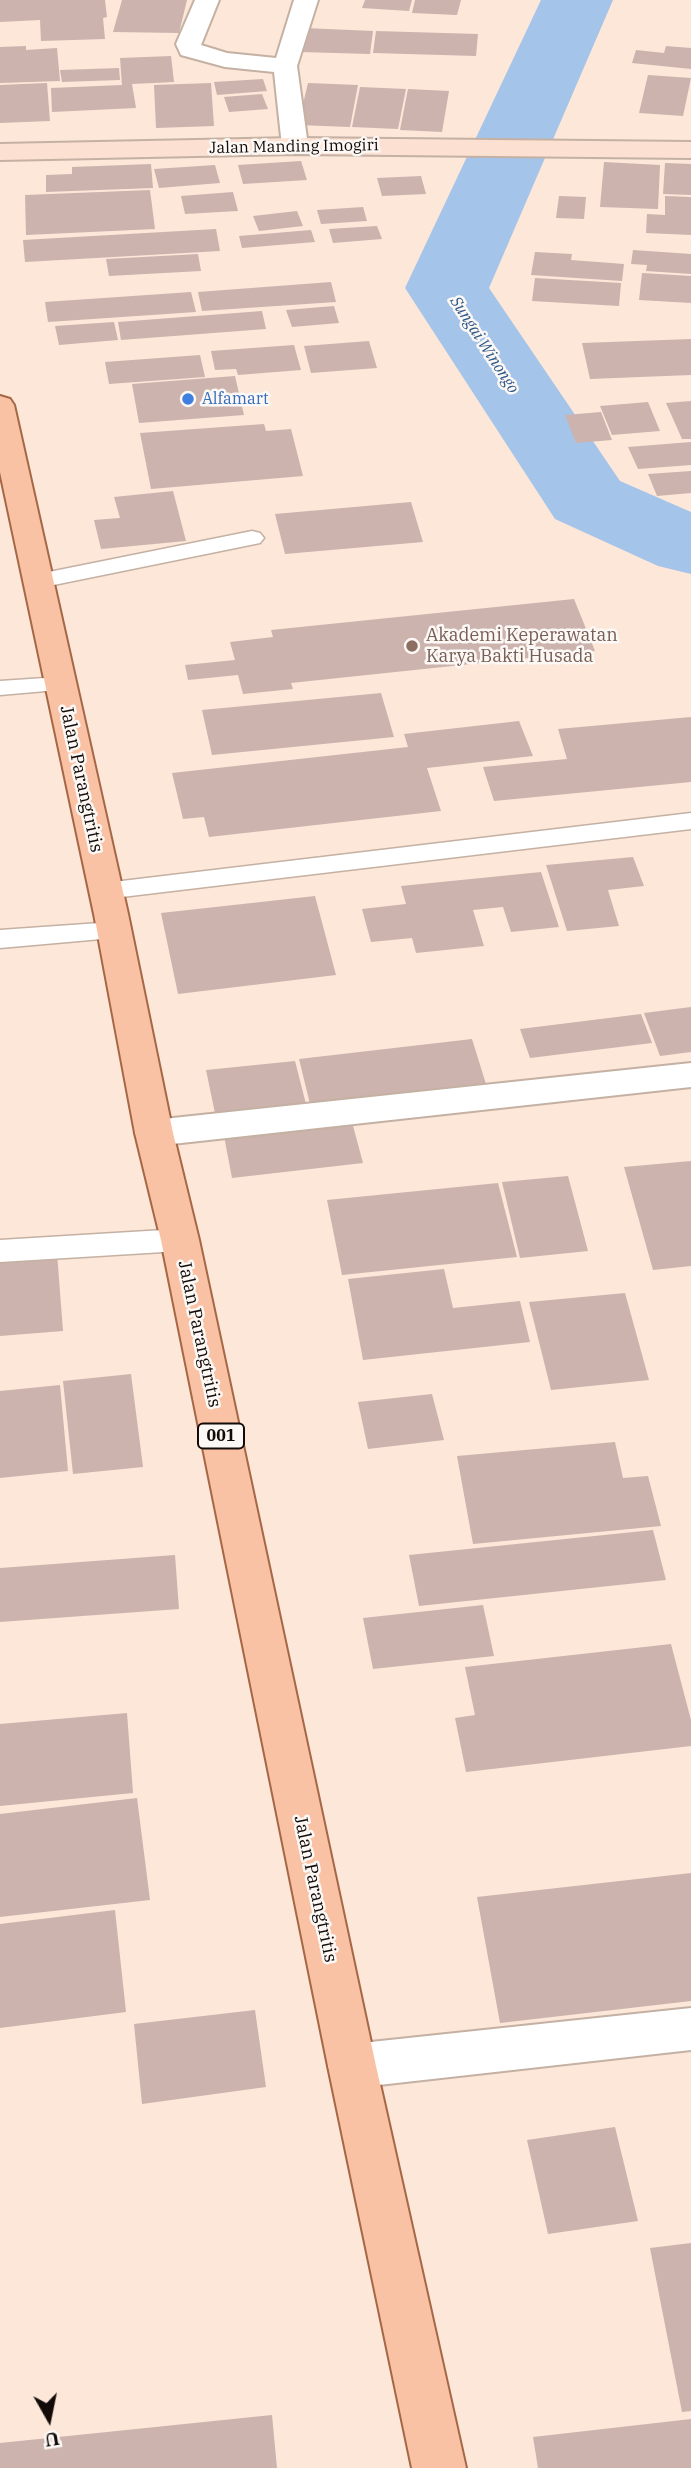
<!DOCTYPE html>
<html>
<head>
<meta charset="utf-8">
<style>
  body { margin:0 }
  #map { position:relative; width:691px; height:2468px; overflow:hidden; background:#fce7d8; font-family:"IBM Plex Serif",serif }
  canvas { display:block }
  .north { position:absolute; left:14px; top:2384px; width:70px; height:70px; -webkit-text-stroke:5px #fcf8f5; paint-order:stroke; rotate:171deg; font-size:19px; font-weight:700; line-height:28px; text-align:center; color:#120b07 }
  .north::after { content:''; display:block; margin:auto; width:24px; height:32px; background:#120b07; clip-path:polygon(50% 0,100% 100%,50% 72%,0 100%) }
</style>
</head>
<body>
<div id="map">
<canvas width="691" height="2468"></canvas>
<div class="north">U</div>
</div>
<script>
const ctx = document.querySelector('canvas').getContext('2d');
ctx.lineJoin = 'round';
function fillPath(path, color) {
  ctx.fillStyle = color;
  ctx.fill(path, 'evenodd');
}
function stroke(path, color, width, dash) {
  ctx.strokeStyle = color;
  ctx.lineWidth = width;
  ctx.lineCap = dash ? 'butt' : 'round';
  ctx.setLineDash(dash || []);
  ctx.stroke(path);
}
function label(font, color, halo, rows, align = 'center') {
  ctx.font = font + ' "IBM Plex Serif",serif';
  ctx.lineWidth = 5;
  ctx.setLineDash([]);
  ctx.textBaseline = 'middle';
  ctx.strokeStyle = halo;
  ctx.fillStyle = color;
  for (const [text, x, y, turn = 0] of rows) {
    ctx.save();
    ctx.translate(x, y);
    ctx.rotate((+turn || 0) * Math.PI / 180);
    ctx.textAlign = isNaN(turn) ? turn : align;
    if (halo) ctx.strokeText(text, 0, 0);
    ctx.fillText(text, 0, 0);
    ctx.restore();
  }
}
const river = new Path2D(`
  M541,0H613L489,288L620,481L691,512V574L658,566L555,519L405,288Z`);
const building = new Path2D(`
  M0,0H105L107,17L103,18L105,39L41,41L40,20L0,22Z
  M122,0H187L179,33L113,32Z
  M365,0H412L409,11L362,8Z
  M415,0H461L457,15L412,13Z
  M305,28L373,31L370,54L300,52Z
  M376,31L478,34L476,56L373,53Z
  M26,46V50L57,48L60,81L0,83V47Z
  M666,46L691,48V69L632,63L636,50L664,53Z
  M171,56L174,82L132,84L136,108L52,112L51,88L122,85L120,58Z
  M119,68L120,80L62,82L60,70Z
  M648,75L691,78L683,116L639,113Z
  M263,79L267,91L217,95L214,82Z
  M47,83L50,121L0,123V85Z
  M211,83L214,126L156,128L154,85Z
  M308,83L358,85L350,127L298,125Z
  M360,87L406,89L398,129L352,127Z
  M408,89L449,91L442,132L400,130Z
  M262,94L268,109L229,112L224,97Z
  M301,161L307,180L243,184L238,165Z
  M604,162L660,165L658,209L600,207Z
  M665,163L691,164V195L663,194Z
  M151,164L153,188L46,192V175L72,174V167Z
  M215,165L220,183L159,188L154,169Z
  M421,176L426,194L382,196L377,178Z
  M150,190L155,229L26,235L25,195Z
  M233,192L238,211L185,214L181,196Z
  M559,196L586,197L584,219L556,218Z
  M665,196L691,197V235L646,233L647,214L665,215Z
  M363,207L367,221L321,224L317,210Z
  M297,211L303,226L259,231L253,216Z
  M377,226L382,239L333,243L329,229Z
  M216,229L220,251L25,262L23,240Z
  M311,230L315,242L242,248L239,236Z
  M633,250L691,254V274L646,271L647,265L631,264Z
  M535,252L572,254L571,260L624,264L622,281L531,275Z
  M198,254L201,271L109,276L106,259Z
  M642,273L691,276V303L639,300Z
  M535,278L621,283L619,306L532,301Z
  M331,282L336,302L202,311L198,292Z
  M191,292L196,312L48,322L45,302Z
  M334,306L339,323L292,327L286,310Z
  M262,311L266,329L121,340L118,322Z
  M114,322L118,340L59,345L55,326Z
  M691,339V375L590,379L582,343Z
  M369,341L377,368L311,373L304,346Z
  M294,345L301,370L238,375L236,369L215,370L211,351Z
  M200,355L205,377L109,384L105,362Z
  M235,376L244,415L139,423L132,384Z
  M691,401V439H682L666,403Z
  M648,402L660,431L612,435L600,406Z
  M601,412L612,440L576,443L565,415Z
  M264,424L266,431L291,429L303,476L151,489L140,433Z
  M691,442V465L638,469L628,447Z
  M691,471V493L657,496L648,474Z
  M173,491L186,541L101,549L94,520L120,518L114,497Z
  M411,502L423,542L285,554L275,514Z
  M574,599L595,651L291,683L293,689L243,694L238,675L188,680L185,665L235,660L230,642L273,637L271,630Z
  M381,693L394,737L212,755L202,710Z
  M691,717V782L494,801L483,767L567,759L558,729Z
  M519,721L533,756L427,768L441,811L209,837L204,817L183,819L172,773L408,747L404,734Z
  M633,857L644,886L608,890L619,926L567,931L546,865Z
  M541,872L559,927L511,932L503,907L473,910L484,946L416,953L412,938L371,942L362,909L406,904L401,886Z
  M315,896L336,975L178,994L161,913Z
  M691,1007V1052L660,1056L644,1013Z
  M641,1014L652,1043L530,1058L520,1029Z
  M472,1039L486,1084L310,1104L299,1059Z
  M295,1061L307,1108L216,1118L206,1070Z
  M352,1122L363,1163L232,1178L224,1136Z
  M691,1161V1266L653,1270L624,1167Z
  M568,1176L588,1251L520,1258L502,1182Z
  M498,1183L517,1257L342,1275L327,1200Z
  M57,1253L63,1331L0,1336V1257Z
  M444,1269L453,1308L520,1301L530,1342L363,1360L348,1279Z
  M625,1293L649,1380L551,1390L529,1302Z
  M131,1374L143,1467L73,1474L63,1381Z
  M60,1385L68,1471L0,1478V1391Z
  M432,1394L444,1440L368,1449L358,1402Z
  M615,1442L623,1478L648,1476L661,1526L473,1544L457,1456Z
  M653,1530L666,1580L419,1606L409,1555Z
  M175,1555L179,1609L0,1622V1568Z
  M483,1605L494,1656L373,1669L363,1618Z
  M671,1644L691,1720V1746L466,1772L455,1718L475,1715L465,1667Z
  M127,1713L133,1793L0,1806V1724Z
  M137,1798L150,1900L0,1917V1814Z
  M691,1873V2001L500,2023L477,1897Z
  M115,1910L126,2012L0,2028V1924Z
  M255,2010L266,2087L142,2104L134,2024Z
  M615,2127L638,2221L548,2234L527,2140Z
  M691,2243V2411L682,2412L650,2248Z
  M272,2415L277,2468H0V2443Z
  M691,2419V2468H538L533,2437Z`);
const service = new Path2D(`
  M252,531L260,533L264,538L260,543L39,588L31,586L27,581L31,576L39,574Z
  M60,677L69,679L72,684L69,689L0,695V681Z
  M691,813V829L105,899L96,897L92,891L96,885L105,883Z
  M114,922L124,925L127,931L124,937L0,948V930Z
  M180,1229L191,1233L195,1240L191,1247L180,1251L0,1262V1240Z`);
const minor = new Path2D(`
  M195,0H219L201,45L227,53L276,58L294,0H318L297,66L308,146L304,151L295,154L286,151L282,146L274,72L225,67L181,55L176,44Z
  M691,1063V1087L154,1146L141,1142L135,1133L141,1124L154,1120Z
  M691,2008V2050L352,2088L335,2081L328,2066L335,2051L352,2044Z`);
const secondary = new Path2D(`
  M295,138L691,142V158L295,154L0,160V144Z`);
const primary = new Path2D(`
  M0,396L10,399L14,405L128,914L173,1133L199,1240L376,2066L466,2468H412L328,2066L161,1240L135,1133L94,914L0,472Z`);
const markers = [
  [188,399,7,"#3f7fe0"],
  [412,646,7,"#8d6e63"]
];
const farStreetnames = [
  ["Jalan Manding Imogiri",294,147,-1]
];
const farWaternames = [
  ["Sungai Winongo",484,345,57]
];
const farShopnames = [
  ["Alfamart",202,399]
];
const shields = [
  [221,1436,46]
];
const shieldNames = [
  ["001",221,1436]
];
const educationNames = [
  ["Akademi Keperawatan",426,636],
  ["Karya Bakti Husada",426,657]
];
const streetNames = [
  ["Jalan Parangtritis",81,779,78],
  ["Jalan Parangtritis",199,1334,78],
  ["Jalan Parangtritis",315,1889,78]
];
fillPath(river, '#a5c4ea');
fillPath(building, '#ccb3ae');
stroke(service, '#c4b1a3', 3);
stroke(minor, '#c4b1a3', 4);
stroke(secondary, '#c4b1a3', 4);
stroke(primary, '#a66747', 4);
fillPath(service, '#fff');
fillPath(minor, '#fff');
fillPath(secondary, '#fce0d2');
fillPath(primary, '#fac2a5');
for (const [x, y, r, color] of markers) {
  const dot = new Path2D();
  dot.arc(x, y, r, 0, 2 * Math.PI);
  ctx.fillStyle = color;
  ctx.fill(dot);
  stroke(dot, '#fcf8f5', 2.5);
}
label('16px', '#120b07', '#fcf8f5', farStreetnames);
label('italic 16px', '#2d5788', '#fcf8f5', farWaternames);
label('16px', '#366cbe', '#fcf8f5', farShopnames, 'left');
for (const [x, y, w] of shields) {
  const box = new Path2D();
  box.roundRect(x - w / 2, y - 12.5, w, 25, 5);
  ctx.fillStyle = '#fcf8f5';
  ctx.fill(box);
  stroke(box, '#120b07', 2);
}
label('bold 16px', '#120b07', null, shieldNames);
label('18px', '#785e54', '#fcf8f5', educationNames, 'left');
label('18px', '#120b07', '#fcf8f5', streetNames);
</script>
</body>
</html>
